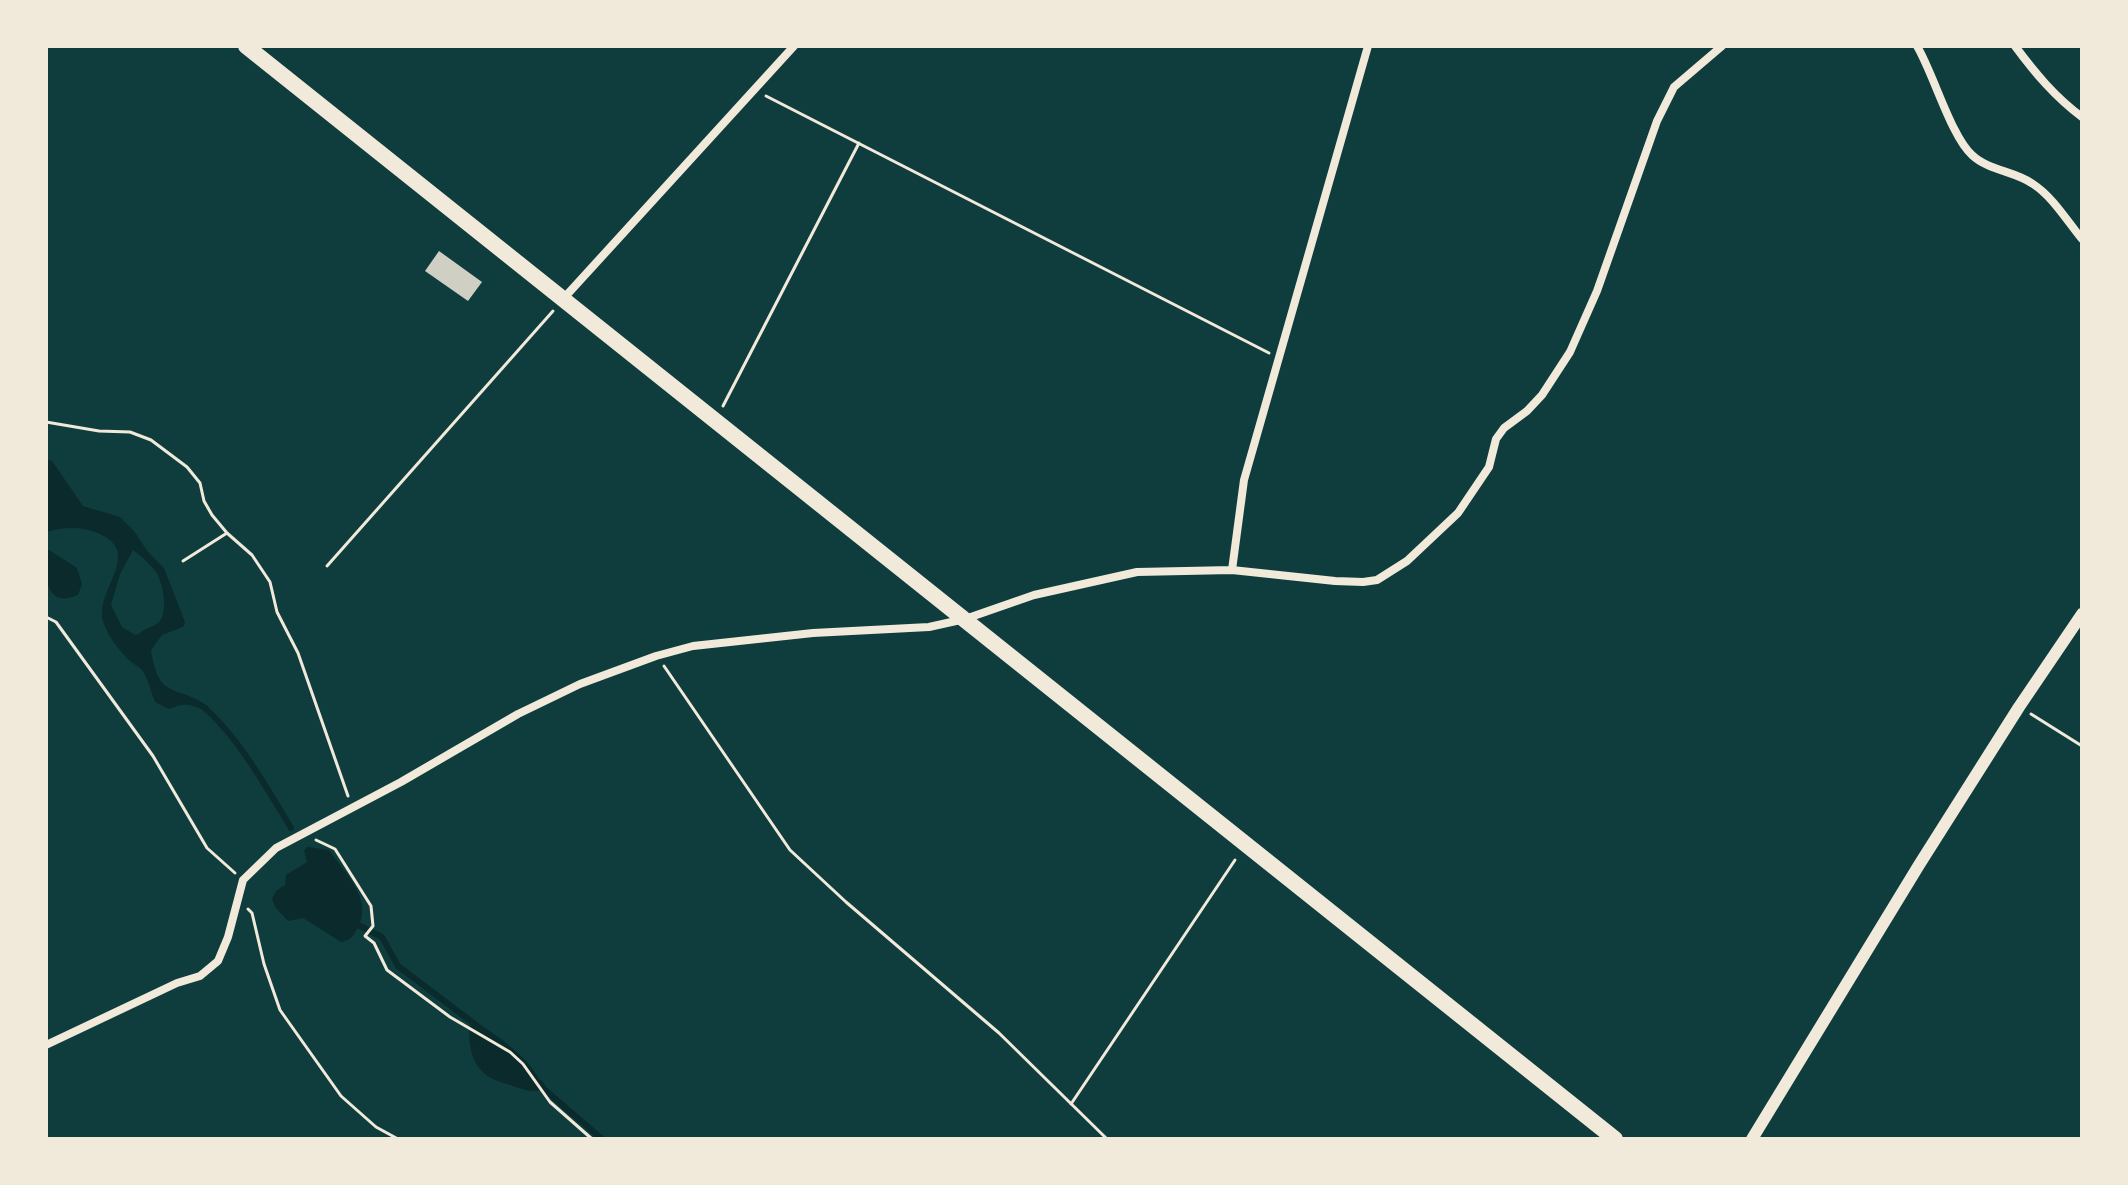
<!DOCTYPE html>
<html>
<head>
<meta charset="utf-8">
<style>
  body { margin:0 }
  #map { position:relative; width:2128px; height:1185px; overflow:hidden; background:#0f3d3e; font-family:"Zilla Slab",serif }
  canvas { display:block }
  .frame { position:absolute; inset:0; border:48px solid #f1e9da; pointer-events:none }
</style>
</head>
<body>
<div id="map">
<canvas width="2128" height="1185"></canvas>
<div class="frame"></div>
</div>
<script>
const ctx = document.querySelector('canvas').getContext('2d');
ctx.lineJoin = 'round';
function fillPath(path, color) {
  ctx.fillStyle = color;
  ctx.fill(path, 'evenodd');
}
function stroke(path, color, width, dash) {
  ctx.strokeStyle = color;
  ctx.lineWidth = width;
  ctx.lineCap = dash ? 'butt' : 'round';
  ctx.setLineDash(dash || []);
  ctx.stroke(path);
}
const water = new Path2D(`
  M46,459L52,461L83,506L120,517L134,531L148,552L164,568L185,622L183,627L162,635L151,650C159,702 176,683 209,707L206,711C191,704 184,702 169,709L155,702C151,693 148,676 141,669C139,667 133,663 131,662C120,652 107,635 103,621C95,589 143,554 100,534C81,526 65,527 46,532ZM133,550C139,554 151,565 156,572C163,582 168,611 160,621C154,628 145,627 139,634L135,635L122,627L111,605L120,574Z
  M46,548L77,568L82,584L78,595C42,610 46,571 46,548Z
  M307,847L329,850C344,872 372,897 359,925C354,934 353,940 341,942L303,918L288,921L275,907L272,899L276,891L285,885L286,875L307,862L304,850Z
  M472,1019C500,1038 531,1057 544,1089C532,1093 525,1090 513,1086C504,1083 491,1080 484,1073C470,1061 466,1035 472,1019Z`);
const stream = new Path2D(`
  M202,706C236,733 268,790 291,828
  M354,919L358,925L382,937L398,966L476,1025
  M540,1083L544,1089L602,1139`);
const building = new Path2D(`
  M439,251L482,282L468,301L425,271Z`);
const path = new Path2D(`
  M766,96L1269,353
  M723,406L859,143
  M46,422L99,431L130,432L151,440L187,467L200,483L204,501L212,515L227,533L252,555L270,582L277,612L298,653L348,796
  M183,561L227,533
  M327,566L553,311
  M46,617L56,622L153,756L207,848L235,873
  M664,666L790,850L846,902L999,1033L1107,1139
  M2031,714L2082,746
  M316,840L335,849L371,906L373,926L365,936L374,943L387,970L450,1017L510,1052L523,1064L550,1102L592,1139
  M248,909L252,913L264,964L280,1010L341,1096L376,1127L398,1139
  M1071,1104L1235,860`);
const minor = new Path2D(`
  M1917,46C1934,75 1951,136 1972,155C1989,171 2015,171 2033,184C2053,197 2067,221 2082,239
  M2015,46C2035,73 2055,97 2082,117
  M564,298L794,46
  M1232,570L1244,480L1368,46
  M46,1045L177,983L200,976L218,961L228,937L243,880L276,848L401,782L518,714L580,684L656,656L693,646L813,633L929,627L965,619L1034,595L1137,572L1232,570L1335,581L1363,582L1377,580L1407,561L1458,513L1489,467L1496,439L1504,428L1527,411L1542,395L1570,352L1597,291L1657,121L1674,87L1722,46`);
const tertiary = new Path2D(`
  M1752,1139L1919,865L2019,707L2082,614`);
const primary = new Path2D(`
  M246,46L1615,1139`);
fillPath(water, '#0a2a2b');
stroke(stream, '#0a2a2b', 6);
fillPath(building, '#cfcfc3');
stroke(path, '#f1e9da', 3);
stroke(minor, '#f1e9da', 8);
stroke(tertiary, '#f1e9da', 12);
stroke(primary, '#f1e9da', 16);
</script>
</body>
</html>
